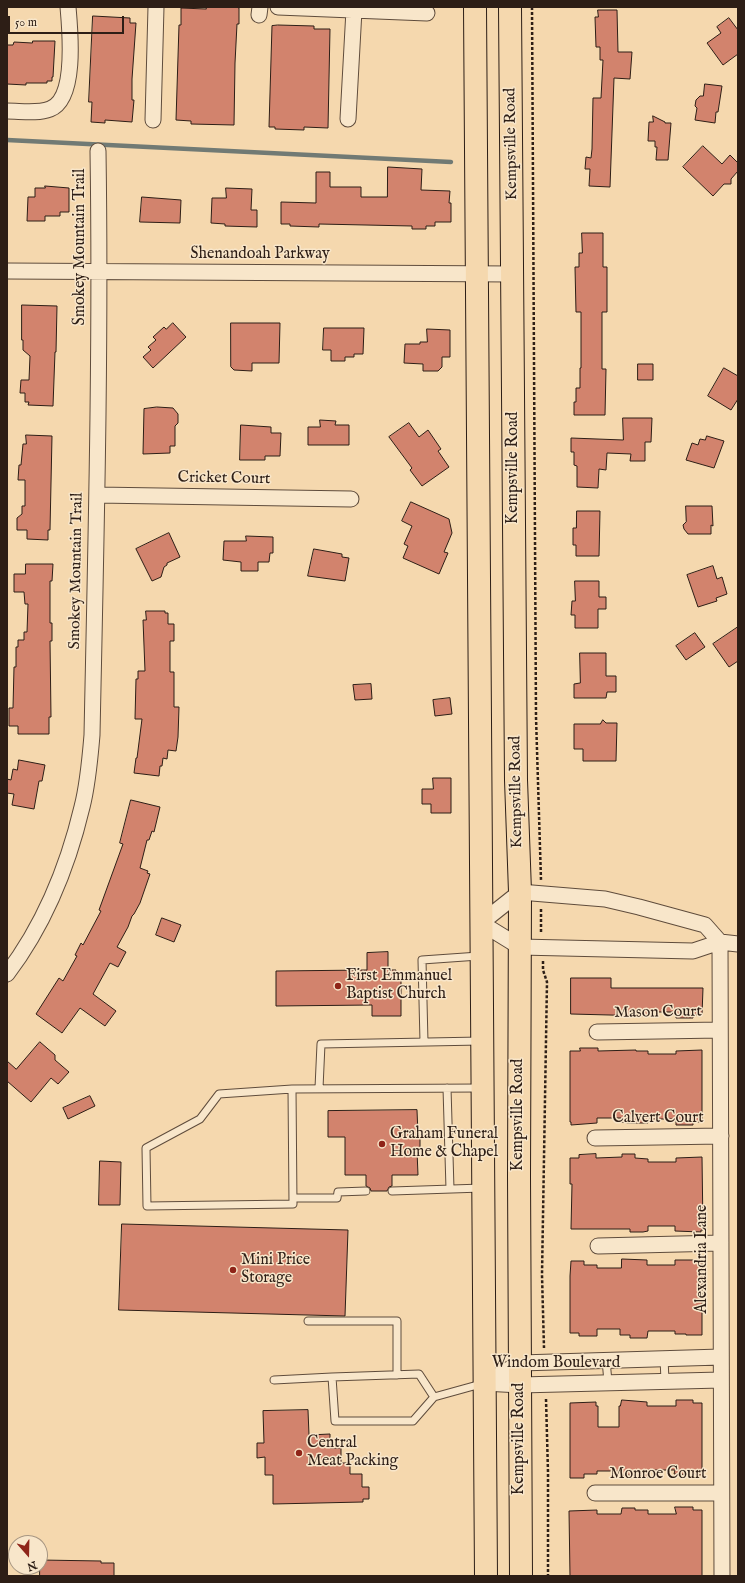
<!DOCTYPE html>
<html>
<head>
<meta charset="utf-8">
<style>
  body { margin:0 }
  #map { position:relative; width:745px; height:1583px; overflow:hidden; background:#f5d8ae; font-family:"IM FELL English",serif }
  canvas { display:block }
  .frame { position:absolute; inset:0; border:8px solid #2d1e16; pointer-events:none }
  .north { position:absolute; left:8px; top:1535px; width:40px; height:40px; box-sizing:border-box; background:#f8e6ca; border:1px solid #a79682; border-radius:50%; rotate:160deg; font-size:11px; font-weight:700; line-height:16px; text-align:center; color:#2d1e16 }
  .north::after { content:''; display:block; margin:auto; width:14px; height:18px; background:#8f2418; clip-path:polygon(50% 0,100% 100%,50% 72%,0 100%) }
  .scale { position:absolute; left:8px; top:16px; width:116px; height:18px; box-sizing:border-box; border:2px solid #2d1e16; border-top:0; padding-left:5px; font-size:12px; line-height:14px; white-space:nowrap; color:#2d1e16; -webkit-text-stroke:3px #f8e6ca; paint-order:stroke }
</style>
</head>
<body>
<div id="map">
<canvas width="745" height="1583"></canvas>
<div class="frame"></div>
<div class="north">N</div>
<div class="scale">50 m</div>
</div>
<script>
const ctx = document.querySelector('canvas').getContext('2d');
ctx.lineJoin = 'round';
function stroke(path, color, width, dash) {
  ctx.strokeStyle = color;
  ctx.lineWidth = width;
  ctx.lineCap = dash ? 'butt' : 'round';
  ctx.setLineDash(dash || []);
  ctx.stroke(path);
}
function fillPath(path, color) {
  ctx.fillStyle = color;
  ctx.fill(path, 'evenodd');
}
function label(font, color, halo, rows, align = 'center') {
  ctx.font = font + ' "IM FELL English",serif';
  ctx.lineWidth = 3;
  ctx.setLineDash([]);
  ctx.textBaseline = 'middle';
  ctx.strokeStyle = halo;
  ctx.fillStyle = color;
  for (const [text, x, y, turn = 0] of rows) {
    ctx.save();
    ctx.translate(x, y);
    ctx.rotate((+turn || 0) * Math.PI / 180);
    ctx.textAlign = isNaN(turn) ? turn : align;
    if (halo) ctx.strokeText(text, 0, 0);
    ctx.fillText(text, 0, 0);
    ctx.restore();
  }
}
const stream = new Path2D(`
  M7,140L451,162`);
const building = new Path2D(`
  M206,7H236L239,8V24H237L235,63L234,125L191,124V121L176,120L179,25H181V8L206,9Z
  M598,10H617L618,52H632L630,79L614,78L610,187L589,186L590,169H585L586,157L591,158L592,149L593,98H601L603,60H600V47H596L595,17H598Z
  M93,16L130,18V23H136L132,79V100H134L132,122L105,120V123L91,122L92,102H89Z
  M729,18L738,30V54L723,65L707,43L721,33L717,27Z
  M278,25L314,26V29H330L328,128L304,127V130L275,129V127H269L272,26Z
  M33,41H55L53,77H52V81H47V83H26V85L7,84V45H13L14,42L32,43Z
  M705,84L722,86L718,112H716L715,123L695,120L697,108L695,106L696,100L700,96H703Z
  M653,116L665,122V123H671L668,160H656L657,147H655V141H648L649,122H653Z
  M703,146L722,164L730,155L738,163V171L731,179V184H724L713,196L683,167Z
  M388,167L422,169L421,190L450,191L449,203H451V222H435V226H426V229H412V226L319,224V227L290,226V224H281V202L316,203V172H330V187H361V197H387Z
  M45,186L69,188V212H60V216H45V221H27L28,197H35V188H45Z
  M226,188L252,189L251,210H257V227L225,226V224L211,223L212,198H226Z
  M142,197L181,200L180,223L140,222Z
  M582,233H603V267H607V312H602V369H606L605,415H574V402H576V388H580V368H581V312H576L575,267H579V253H582Z
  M22,305L57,306L56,352H55L53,406L28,405L29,402H25V393H20L21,380H29L30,356L23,350V340H22Z
  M173,323L186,337L153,368L143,357L151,350L148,347L156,340L153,337L164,327L166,329Z
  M231,323H280L279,363H252V371L234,370L231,367Z
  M324,328H364L363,354H354V357H345V361H331V350H323Z
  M427,329L450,330V357H442V367L438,371H423V364L404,363L405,344H420V342H427Z
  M638,364H653V380H638Z
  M724,368L738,376V399L731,410L708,396Z
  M157,407L173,408L178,414V423L175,426V446H170V453L143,454L144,409Z
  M623,418H652L651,442H645V461H630L631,454L607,453L606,470L599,469L598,488L577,487V466L574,465V452H571V438L623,440Z
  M320,420L336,421L335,425H349V445H308V427H320Z
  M409,423L419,437L428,430L441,449L438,451L449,467L422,486L410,470L412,468L389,437Z
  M241,425L271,427V433H281L280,456H265V460H240Z
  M26,435L52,436L50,530H48V540L27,539V530H17V518L22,514V506H25V480H18L19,465H21L23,444H26Z
  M707,436L724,441L714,468L686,460L692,443L698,445L700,439L705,440Z
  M411,502L449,519L452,533L444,552L448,553L439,574L403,558L408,546L404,544L412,526L402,521Z
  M686,506H712L713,526L711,525V534H688L684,529L683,525L686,522Z
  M577,511H600L599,556H576V545H573V528H576Z
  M169,533L180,557L167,563V565L164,567L161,577L152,581L136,549Z
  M246,536L273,537V553H270L269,562H258V571H241V562L223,560L224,541H246Z
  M314,549L342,554V557L349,558L345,581L308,576Z
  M26,564H53L52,581H50V623H52V641H50L51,717H49V734H18V726H9V708H13L14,667H16V647H18V640H24V632H27L28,604H25L24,592H14V574H25Z
  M713,566L717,579L722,577L727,594L716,598L717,601L698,607L687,575Z
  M575,581H599V597H606V609H598V628H575V615H571L572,601H575Z
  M146,611H165V613H168V624H174V641H170V672H174V707H179L178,737L176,751L168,750L167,759L163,758L162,766H160L159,776L134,773L136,758H137L142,719H135L136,679H138V671H145L143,620H146Z
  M738,627V661L729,667L713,644Z
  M695,633L705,647L686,660L676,646Z
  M580,653H606V676H616V692H607L606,698H574V684L580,683Z
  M371,684L372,699L355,700L353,685Z
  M450,698L452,714L435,716L433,700Z
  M603,720L606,723H617L616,761H583V749H574V724H600Z
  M19,760L45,765L42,781H39L34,809L12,805L14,794L7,793V779L11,780L13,769L17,770Z
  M433,778H451V813H431V804H422V789H433Z
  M131,800L160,807L154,832L152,831L149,840H147L140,868L148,871L147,873L150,874L140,903L134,914L132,916L128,927L117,947L126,952L118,967L110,963L93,994L116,1011L105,1026L80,1008L62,1033L36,1014L59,978L63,981L77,956L75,955L81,943L83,945L101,911L99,910L123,844L120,843Z
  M162,918L181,925L174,942L156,935Z
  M388,952V970H396V977H401V1016H372V1005L276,1006V971L367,970V953Z
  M571,978H611V988H703L702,1015H693V1018H676V1012H648V1016L571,1014Z
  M40,1042L55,1055V1060L69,1072L58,1084L51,1078L31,1102L7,1081V1061L16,1069Z
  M580,1048H598V1051L636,1050V1051H648V1054H676V1051L702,1050V1122H693V1125H676V1119H648V1123H629L621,1122V1118H597V1123L571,1125V1122H570V1051H580Z
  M90,1096L95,1106L68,1119L63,1108Z
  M417,1110L418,1134H420V1151H417L418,1175H392V1186L389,1187L387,1191H371L370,1188L366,1186V1175H345V1137H328V1111Z
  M596,1154V1158L622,1157V1154H635V1158L648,1159V1162H676V1158L702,1157L703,1230H701V1232L675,1231V1226H648V1231L643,1232H630V1229H571L572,1184H570V1158H579V1155Z
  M100,1161L121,1162L120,1205H99Z
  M122,1224L348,1230L345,1316L119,1310Z
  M622,1259L647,1260V1265H675V1260H694V1262H702V1335H686V1334H675V1331H648L647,1338H630V1335H620V1329H597V1336H579V1333H570V1276L571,1261H584V1265H597V1268H621Z
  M622,1400L647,1402V1406H676V1400H693V1403H702V1475L674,1474L675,1470H648L647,1478H630V1475H621V1471H597V1474H584V1478H570V1403L596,1402V1406H598V1427H619V1406H620Z
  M308,1410L309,1435L330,1434V1448H341V1463H350V1474H362V1487H369V1499H363V1502L273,1504V1475H265V1457L257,1458V1443H264L263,1411Z
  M675,1507H693V1510H702V1576H570L569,1511L597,1510V1514H621L622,1508H635V1510H648V1514H676Z
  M40,1560L101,1561V1563H114V1576H40Z`);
const path = new Path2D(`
  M532,7L536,717L541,880
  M541,932V907
  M543,961V970L547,982L542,1275L544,1348
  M546,1399L548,1472V1576`);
const lane = new Path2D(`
  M424,1042L422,960L479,956
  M319,1088L321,1044L481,1041
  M447,1088L450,1189
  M292,1089L293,1204L147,1206L146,1148L200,1119L219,1094L292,1089L480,1088
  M392,1191L482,1188
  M293,1198H337L338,1192L366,1191
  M308,1321H397V1375
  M664,1358L665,1381
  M606,1360L608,1382
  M274,1380L332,1377
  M434,1397L419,1374L332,1377L335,1421H413L434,1397L481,1384`);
const street = new Path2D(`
  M278,7L427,13
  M259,15L260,7
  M7,111C21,111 37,114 50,109C77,99 70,30 68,7
  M348,119L354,10
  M153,120L156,7
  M7,271L512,274
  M97,495L351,499
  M720,942L722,1576
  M720,942L705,925L639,907L605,899L520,892L481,923L520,947L693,951L720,942L738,944
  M7,974C44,925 68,866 82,807C88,784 90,759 92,735C96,540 101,345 98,151
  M597,1032L720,1030
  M595,1138L721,1136
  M598,1246L721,1243
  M484,1383L520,1363L721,1357
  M484,1383L520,1385L721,1380
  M595,1493H721`);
const primary = new Path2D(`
  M475,7L486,1576
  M510,7L516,780L520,892L519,1176L521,1576`);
const markers = [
  [338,986,4,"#8f2418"],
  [382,1144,4,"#8f2418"],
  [233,1270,4,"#8f2418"],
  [299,1453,4,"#8f2418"]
];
const streetNames = [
  ["Kempsville Road",512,144,-91],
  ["Smokey Mountain Trail",81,247,-90],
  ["Shenandoah Parkway",260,255],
  ["Kempsville Road",514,468,-90],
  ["Cricket Court",224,479,1],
  ["Smokey Mountain Trail",77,571,-89],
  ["Kempsville Road",517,792,-91],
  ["Mason Court",658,1013,-1],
  ["Kempsville Road",519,1115,-90],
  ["Calvert Court",658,1119],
  ["Alexandria Lane",703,1259,-90],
  ["Windom Boulevard",556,1364],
  ["Kempsville Road",520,1439,-90],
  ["Monroe Court",658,1475]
];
const poiNames = [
  ["First Emmanuel",346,977],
  ["Baptist Church",346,995],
  ["Graham Funeral",390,1135],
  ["Home & Chapel",390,1153],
  ["Mini Price",241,1261],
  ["Storage",241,1279],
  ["Central",307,1444],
  ["Meat Packing",307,1462]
];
stroke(stream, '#717a74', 4.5);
fillPath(building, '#d2836d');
stroke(building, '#2d1e16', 1);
stroke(lane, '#5f4c3c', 9);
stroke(street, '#5f4c3c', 17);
stroke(primary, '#2d1e16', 24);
stroke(path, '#2d1e16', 2.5, [3, 2]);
stroke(lane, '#f8e6ca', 7);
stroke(street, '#f8e6ca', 15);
stroke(primary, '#f5d8ae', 22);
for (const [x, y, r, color] of markers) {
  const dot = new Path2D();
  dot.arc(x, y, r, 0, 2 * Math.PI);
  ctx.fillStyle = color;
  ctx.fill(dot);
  stroke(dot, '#f8e6ca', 1.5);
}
label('16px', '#2d1e16', '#f8e6ca', streetNames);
label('16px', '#2d1e16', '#f8e6ca', poiNames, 'left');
</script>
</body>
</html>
